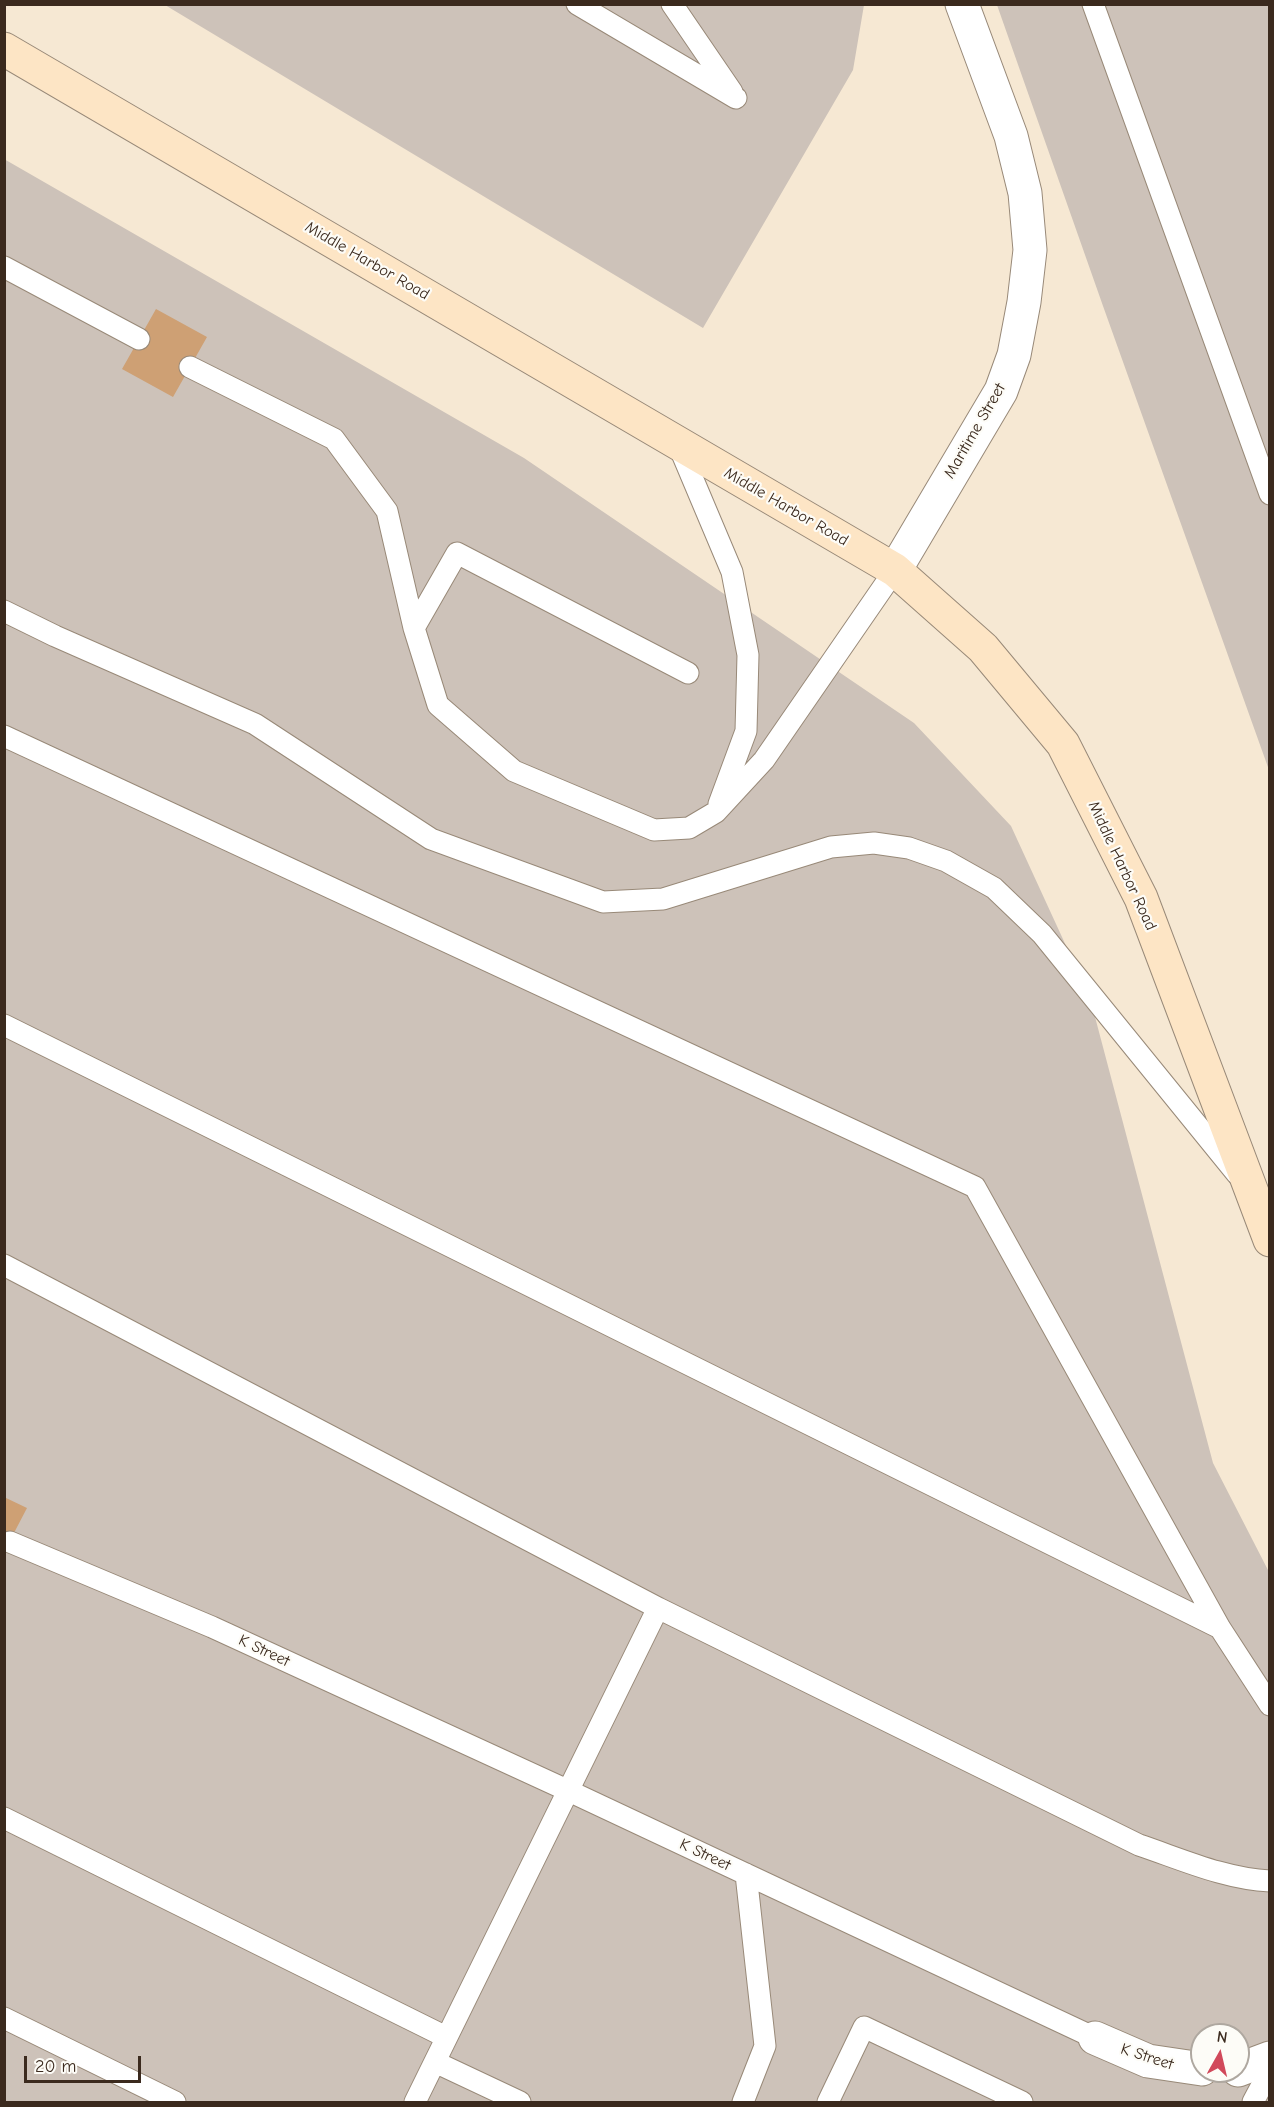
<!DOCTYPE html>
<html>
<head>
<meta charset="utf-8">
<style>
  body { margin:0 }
  #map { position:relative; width:1274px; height:2107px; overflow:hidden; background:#f6e8d3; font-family:"Comic Neue",sans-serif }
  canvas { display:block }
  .frame { position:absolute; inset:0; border:6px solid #3b2a1e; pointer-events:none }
  .north { position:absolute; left:1190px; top:2023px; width:60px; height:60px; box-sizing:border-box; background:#fdfcf7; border:2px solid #afa8a0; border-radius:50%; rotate:8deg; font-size:16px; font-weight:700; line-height:24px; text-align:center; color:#3b2a1e }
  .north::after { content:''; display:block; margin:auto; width:21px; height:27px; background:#d1495b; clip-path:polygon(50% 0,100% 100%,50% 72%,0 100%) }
  .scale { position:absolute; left:24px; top:2056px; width:117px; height:27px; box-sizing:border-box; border:3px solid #3b2a1e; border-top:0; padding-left:8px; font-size:18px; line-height:21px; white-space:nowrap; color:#3b2a1e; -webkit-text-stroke:4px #fdfcf7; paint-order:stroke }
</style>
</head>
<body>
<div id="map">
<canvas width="1274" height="2107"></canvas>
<div class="frame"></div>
<div class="north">N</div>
<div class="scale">20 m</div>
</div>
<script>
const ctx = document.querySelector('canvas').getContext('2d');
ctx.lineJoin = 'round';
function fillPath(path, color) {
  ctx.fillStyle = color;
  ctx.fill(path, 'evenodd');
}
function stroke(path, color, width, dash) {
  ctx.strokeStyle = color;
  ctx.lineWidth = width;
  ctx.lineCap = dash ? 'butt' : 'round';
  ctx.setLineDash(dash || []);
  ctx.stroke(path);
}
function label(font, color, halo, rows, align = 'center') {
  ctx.font = font + ' "Comic Neue",sans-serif';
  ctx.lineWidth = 4.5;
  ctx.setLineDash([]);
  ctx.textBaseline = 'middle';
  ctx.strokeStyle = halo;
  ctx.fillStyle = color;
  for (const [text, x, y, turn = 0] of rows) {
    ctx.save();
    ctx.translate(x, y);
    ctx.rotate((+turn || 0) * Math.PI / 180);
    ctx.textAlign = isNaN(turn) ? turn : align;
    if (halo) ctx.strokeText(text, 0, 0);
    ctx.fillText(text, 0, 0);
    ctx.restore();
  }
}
const industrial = new Path2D(`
  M165,5H864L853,70L703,328Z
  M997,5H1269V770L1103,306Z
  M4,159L524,458L914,723L1011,826L1090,998L1213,1463L1269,1572V2102H5ZM1202,2035H1238V2071H1202Z`);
const building = new Path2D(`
  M156,309L207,337L173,397L122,369Z
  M4,1497L27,1508L4,1552Z`);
const service = new Path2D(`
  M577,4L736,98
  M672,4L732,92
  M1093,4L1270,494
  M4,267L139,339
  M190,367L334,439L387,511L414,628L438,705L514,771L654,830L689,828L716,812L764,760L895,570
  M678,444L732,572L748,655L746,731L719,804
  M4,611L55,636L255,724L431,839L603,902L663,899L831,847L874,843L909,848L946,861L994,888L1042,934L1237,1174
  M414,628L457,553L688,673
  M4,736L975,1187L1220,1628L1270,1705
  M4,1025L1220,1628
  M4,1265L658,1608
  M10,1542L212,1627L569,1791L1095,2038
  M4,1818L446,2037
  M4,2018L175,2102
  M435,2062L520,2102
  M415,2102L658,1608L1139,1845C1181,1859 1225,1879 1270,1881
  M743,2102L765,2046L746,1874
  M828,2102L864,2027L1022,2102
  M1253,2102L1270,2070`);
const minor = new Path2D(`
  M1095,2038L1148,2061L1202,2069
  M1238,2070L1270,2058`);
const tertiary = new Path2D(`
  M895,570L1001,391L1014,355L1024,302L1030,250L1025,193L1011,136L962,4`);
const secondary = new Path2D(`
  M4,49L895,570L983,648L1063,744L1141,898L1270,1240`);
const streetNames = [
  ["Middle Harbor Road",367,261,30],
  ["Maritime Street",975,431,-60],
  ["Middle Harbor Road",786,507,30],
  ["Middle Harbor Road",1122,866,65],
  ["K Street",264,1651,25],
  ["K Street",705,1855,25],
  ["K Street",1147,2057,18]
];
fillPath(industrial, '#cdc2b9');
fillPath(building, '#cea074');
stroke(service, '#988978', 23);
stroke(minor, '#988978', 35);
stroke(tertiary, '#988978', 35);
stroke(secondary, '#988978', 35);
stroke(service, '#fff', 21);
stroke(minor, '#fff', 33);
stroke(tertiary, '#fff', 33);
stroke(secondary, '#fde5c5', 33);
label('16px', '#3b2a1e', '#fdfcf7', streetNames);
</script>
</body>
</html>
